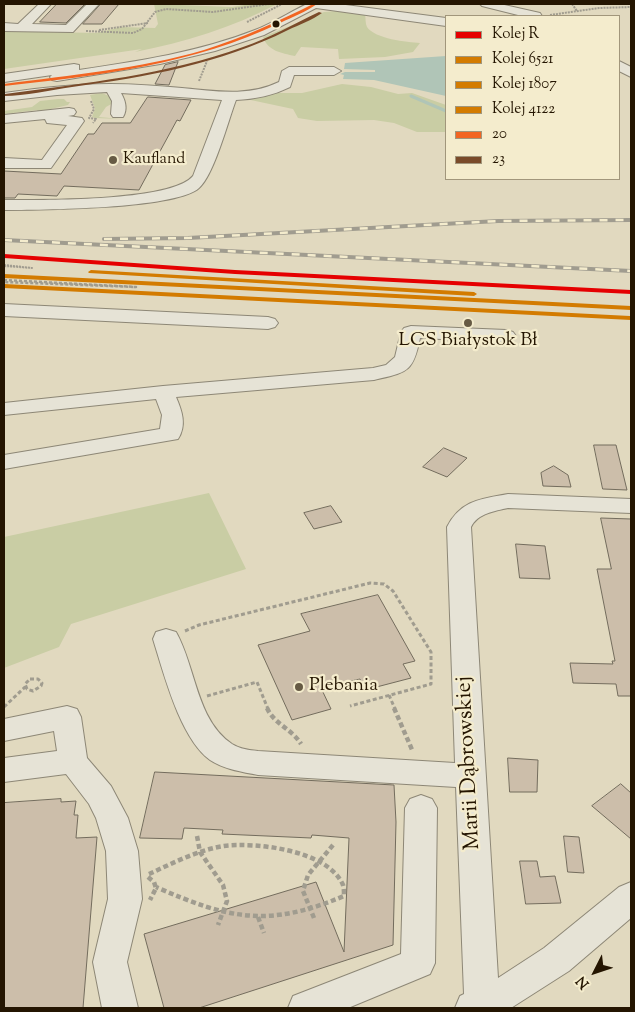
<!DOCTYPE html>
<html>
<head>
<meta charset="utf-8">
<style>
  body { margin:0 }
  #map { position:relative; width:635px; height:1012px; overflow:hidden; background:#e1d9bf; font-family:"Sorts Mill Goudy",serif }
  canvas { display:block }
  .frame { position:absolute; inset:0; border:5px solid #241501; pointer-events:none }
  .legend { position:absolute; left:445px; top:15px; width:175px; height:165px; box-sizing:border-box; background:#f4eccd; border:1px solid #a1967b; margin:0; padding:6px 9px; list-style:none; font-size:15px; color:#241501 }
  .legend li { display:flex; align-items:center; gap:10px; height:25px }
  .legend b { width:25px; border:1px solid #a1967b }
  .north { position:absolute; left:570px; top:947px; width:50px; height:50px; -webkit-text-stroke:4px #f4eccd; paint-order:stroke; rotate:229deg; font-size:14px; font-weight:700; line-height:20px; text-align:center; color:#241501 }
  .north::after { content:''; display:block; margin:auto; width:18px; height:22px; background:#241501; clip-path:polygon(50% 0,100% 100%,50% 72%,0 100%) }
</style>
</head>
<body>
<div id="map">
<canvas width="635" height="1012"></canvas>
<div class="frame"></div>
<ul class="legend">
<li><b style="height:6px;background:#e50000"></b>Kolej R</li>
<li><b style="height:6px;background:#d37b00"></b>Kolej 6521</li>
<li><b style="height:6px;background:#d37b00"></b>Kolej 1807</li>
<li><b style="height:6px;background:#d37b00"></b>Kolej 4122</li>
<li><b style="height:6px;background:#f26522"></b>20</li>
<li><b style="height:6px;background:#7a4b2a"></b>23</li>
</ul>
<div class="north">N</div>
</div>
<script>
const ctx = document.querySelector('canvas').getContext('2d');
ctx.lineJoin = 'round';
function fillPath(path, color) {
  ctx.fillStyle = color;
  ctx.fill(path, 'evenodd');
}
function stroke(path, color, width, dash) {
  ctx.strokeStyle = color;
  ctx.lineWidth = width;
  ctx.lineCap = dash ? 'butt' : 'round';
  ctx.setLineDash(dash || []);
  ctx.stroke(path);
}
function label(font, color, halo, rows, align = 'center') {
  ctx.font = font + ' "Sorts Mill Goudy",serif';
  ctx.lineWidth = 4.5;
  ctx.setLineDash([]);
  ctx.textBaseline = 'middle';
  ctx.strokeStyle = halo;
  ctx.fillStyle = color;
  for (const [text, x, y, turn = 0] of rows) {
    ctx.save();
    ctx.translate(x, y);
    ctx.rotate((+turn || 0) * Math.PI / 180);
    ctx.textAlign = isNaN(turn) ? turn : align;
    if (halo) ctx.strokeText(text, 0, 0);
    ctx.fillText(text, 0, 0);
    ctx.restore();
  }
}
const green = new Path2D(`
  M154,4L232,7L251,4H277C232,28 185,42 135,52L142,49L4,69V31L96,33L121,27L155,28L158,24Z
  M337,11L365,15C366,19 365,23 367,27C375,39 407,42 420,43L413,52L385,57L339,59L338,49L301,47L295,56C281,53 268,51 263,37L324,12Z
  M342,84L371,87L398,94L412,93L446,105V132H417L394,123L374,120L317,121L298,118L293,109L246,99V96L252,93H302Z
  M102,93L109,96L113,103L106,107L99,117L121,119L95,118L92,117L95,108L90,95Z
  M58,99H64L67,102H70L68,105L38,112L37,110L4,114V111L32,107L40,101Z
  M209,493L246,569L71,624L59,647L4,668V537Z`);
const water = new Path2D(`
  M446,56V96L374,80L343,79L344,75L340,74L345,72H375V70L344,69L345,63Z`);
const stream = new Path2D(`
  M411,96L446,111`);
const building = new Path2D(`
  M57,4H85L66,23L40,22Z
  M101,4H119L102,24H83Z
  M178,62L169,85L155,84L165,65Z
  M148,97L191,100L180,121L177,120L139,190L64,186L57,196L18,194L15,198H4V171L61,174L88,134H94L102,123H130Z
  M594,445H616L627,490L603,489Z
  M444,448L467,458L447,477L423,467Z
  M554,466L568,475L571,487L543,486L541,473Z
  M331,506L342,522L314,529L304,513Z
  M601,518L631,519V696H618L616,684L573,683L570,663L613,664L612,661H615L597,569H611Z
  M516,544L545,546L550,579L520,578Z
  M378,595L415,661L403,664L411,678L365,690L360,679L321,688L331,709L292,720L258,645L310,631L301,614Z
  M508,758L538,760L537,792H510Z
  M155,772L394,785L396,822L393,945L199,1008H164L144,934L316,882L344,952L349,838L312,835L311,838L222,834L223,830L184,828L182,839L140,838Z
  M621,784L631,793V839L592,806Z
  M61,799V802L76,801L74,815H78L76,838L97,837L83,1008H4V803Z
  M564,836L579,837L584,873L568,872Z
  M520,861H537L540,877L555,876L561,903L526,904Z`);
const pathFar3 = new Path2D(`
  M572,4L577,11
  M550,15L599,8L631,7
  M247,22L282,4
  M99,30L148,23
  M86,31L133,33L142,29L155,12L166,9L213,12L269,4
  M199,81L207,61
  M91,101L94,109L89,118L96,119L93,123
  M4,265L32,268L4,266`);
const pathFar2 = new Path2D(`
  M4,280L136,287L4,282`);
const pathFar1 = new Path2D(`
  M185,631L199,625L370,583L384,584L393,591L431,652V684L350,706
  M30,679H38L42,683L41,686L33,691L27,689L25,684Z
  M389,695L395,709
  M207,696L257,682L268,709
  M4,707L25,687`);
const path = new Path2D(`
  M267,708C274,724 292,729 301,744
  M394,708L413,752
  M197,836L200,852L223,885L227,901L218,925
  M149,874C173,863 198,850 224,846C256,842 328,850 343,885C344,888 344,893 344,896C268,928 229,919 156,887
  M148,877L154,882L156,888L150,900
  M258,917L264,933
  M314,918L303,891L308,875L333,845`);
const minor = new Path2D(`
  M39,4H51L32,24L66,25L87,4H99L73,32L4,31V23L18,24Z
  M307,4H338L446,18V26L316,8L264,35L215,51L160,64L57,81L52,80L50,77L52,75L4,82V74L74,64L79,65V70C139,61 199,52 255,30C273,23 290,12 307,4Z
  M480,4H500L540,13L542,16H522L482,6Z
  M619,61L631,67V77L619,71Z
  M289,67H334L341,71L334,75H294L290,87C272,96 255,99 236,100C228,121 214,175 199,188C176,209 39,210 4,210V200C40,200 172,202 193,176L222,100L121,93C125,100 128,109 123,117H113L111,114L112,101L107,92L57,95L4,101V93C39,88 74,84 110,84C134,84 158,86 182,88C215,91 248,97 279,82L282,71Z
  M69,108L74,109L76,112L74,115L68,116L82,118L84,121L51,168H4V158L42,160L67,125L47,123L45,119L4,123V115Z
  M4,304L268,317L275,319L278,323L275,327L268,329L4,316Z
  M411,326L506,330L513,332L516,336L513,340L506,342L420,338C413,373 407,372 374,380L176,397C182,411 187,425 178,439L4,469V455L160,429L162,415L156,399L4,415V403L163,386L373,368L386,365L395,357L401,332L404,328Z
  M508,494L631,499V513L508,508C495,511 478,513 471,527L498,978L544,948L619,887L631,882V918L569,971L511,1008H455L460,996L464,994L456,787L258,775C243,772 223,769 210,760C180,738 164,674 153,639L156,632L166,629L176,632C196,667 196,720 232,744C240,749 249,750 258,751L455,763L447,527C461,500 481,499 508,494Z
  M67,706L77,709L81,717L87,758L111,786L128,818L138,851L142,899L127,962L138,1008H102L93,962L108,899L106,851L96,818L89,804L66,774L4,782V758L57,751L54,731L4,741V719Z
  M421,795L432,799L437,808L435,963L430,974L348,1008H288L293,996L401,954L405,808L410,799Z`);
const rail = new Path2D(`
  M104,239L188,238L498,221L631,220
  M4,240L631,271`);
const bus1 = new Path2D(`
  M313,4H317C306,12 292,17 280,23C195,64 97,76 4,86V84C71,75 139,69 204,50C242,38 277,22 313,4Z`);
const bus2 = new Path2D(`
  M319,12L322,13C312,20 299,25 288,30C220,64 146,77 72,87C50,90 25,96 4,96V94H5C85,83 167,75 243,47C269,38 294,24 319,12Z`);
const rail1 = new Path2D(`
  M4,254L235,270L631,290V294L235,274L4,258Z`);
const rail2 = new Path2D(`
  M4,274L631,306V310L4,278Z`);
const rail3 = new Path2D(`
  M4,284L630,316H631V320L4,288Z`);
const rail4 = new Path2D(`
  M91,270L474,292L477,294L474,296L89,273L88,272Z`);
const markers = [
  [276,24,4.5,"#241501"],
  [113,160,5,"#665a44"],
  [468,323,5,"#665a44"],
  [299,687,5,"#665a44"]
];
const farPoinames = [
  ["Kaufland",123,160]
];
const poiNames = [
  ["LCS Białystok Bł",468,342],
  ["Plebania",309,687,"left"]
];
const nearStreetnames = [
  ["Marii Dąbrowskiej",470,763,-93]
];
fillPath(green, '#c9cda4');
fillPath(water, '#b0c5b7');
stroke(stream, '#b0c5b7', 3);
fillPath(building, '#ccbeaa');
stroke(building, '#736c5d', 1);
stroke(minor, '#8d8776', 2);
stroke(pathFar3, '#a09c8f', 2, [2, 1]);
stroke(pathFar2, '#a09c8f', 2.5, [3, 2]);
stroke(pathFar1, '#a09c8f', 3, [4, 2.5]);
stroke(path, '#a09c8f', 4.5, [5, 3]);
fillPath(minor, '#e6e3d6');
stroke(rail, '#a09c8f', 4);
stroke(rail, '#f4eccd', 2.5, [8]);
fillPath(bus1, '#f26522');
fillPath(bus2, '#7a4b2a');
fillPath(rail1, '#e50000');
fillPath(rail2, '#d37b00');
fillPath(rail3, '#d37b00');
fillPath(rail4, '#d37b00');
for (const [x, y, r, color] of markers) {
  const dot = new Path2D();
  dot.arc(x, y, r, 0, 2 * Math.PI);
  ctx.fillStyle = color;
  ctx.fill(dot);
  stroke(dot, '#f4eccd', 2);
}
label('16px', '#241501', '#f4eccd', farPoinames, 'left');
label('19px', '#241501', '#f4eccd', poiNames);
label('22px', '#241501', '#f4eccd', nearStreetnames);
</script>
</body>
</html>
